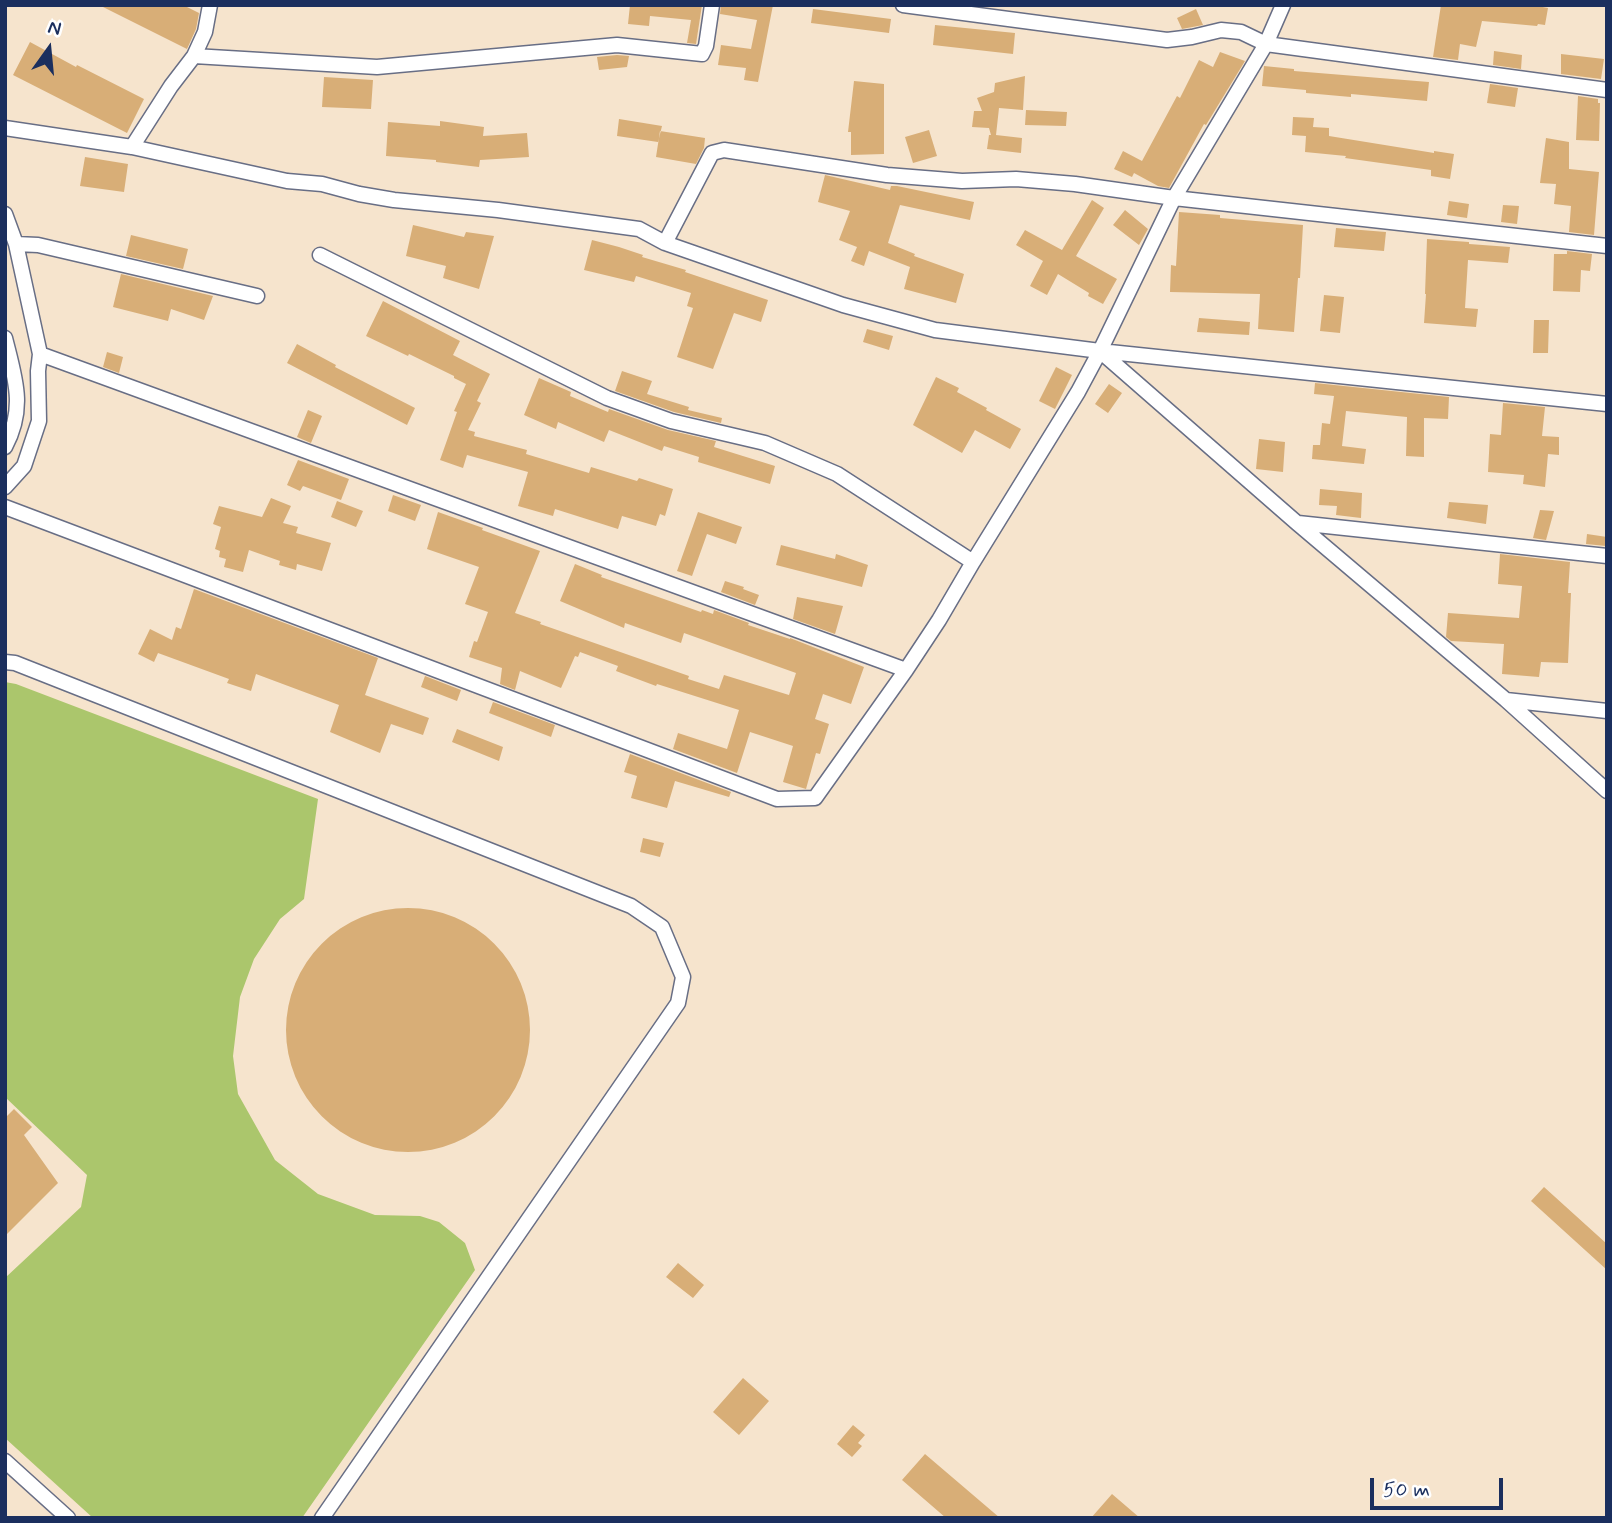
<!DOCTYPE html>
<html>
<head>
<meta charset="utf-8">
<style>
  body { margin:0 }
  #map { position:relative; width:1612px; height:1523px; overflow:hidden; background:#f6e4cd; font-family:Mynerve,sans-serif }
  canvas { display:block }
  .frame { position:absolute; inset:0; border:7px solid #1b2f5e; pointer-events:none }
  .north { position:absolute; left:14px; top:14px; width:70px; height:70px; -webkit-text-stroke:5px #fff; paint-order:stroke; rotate:15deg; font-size:19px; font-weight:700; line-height:28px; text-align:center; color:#1b2f5e }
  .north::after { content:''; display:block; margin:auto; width:24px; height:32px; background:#1b2f5e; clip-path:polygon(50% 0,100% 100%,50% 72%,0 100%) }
  .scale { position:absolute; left:1370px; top:1478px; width:133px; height:32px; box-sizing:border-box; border:4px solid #1b2f5e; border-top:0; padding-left:9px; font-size:21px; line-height:24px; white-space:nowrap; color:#1b2f5e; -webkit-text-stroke:5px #fff; paint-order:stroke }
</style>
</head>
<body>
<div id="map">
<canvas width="1612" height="1523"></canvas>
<div class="frame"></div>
<div class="north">N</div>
<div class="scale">50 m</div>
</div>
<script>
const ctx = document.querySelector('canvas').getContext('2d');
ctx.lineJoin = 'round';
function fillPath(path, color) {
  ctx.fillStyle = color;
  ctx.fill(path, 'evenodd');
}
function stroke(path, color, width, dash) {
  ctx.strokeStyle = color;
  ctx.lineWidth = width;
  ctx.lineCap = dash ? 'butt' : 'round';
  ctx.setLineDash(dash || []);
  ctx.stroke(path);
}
const green = new Path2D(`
  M5,682L16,684L318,799L304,899L280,919L254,959L240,997L233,1056L238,1094L275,1160L318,1194L375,1215L420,1216L439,1222L465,1243L475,1270L302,1518H93L5,1438V1278L81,1207L87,1175L5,1097Z`);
const building = new Path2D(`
  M99,5H183L199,13L196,29L187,49Z
  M630,5H702L696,44L687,43L691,20L650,16L649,26L628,24Z
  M721,5H773L758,82L744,80L746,68L718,65L721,45L751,49L757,20L720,14Z
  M1441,5H1532L1548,8L1545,25L1538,24L1537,26L1482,21L1476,47L1460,44L1458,60L1433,57Z
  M813,9L891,19L889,33L811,23Z
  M1196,9L1203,25L1182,29L1177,18Z
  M935,25L1015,33L1013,54L933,45Z
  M30,42L76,67L77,65L144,99L127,133L13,75Z
  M1494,51L1522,55L1521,69L1493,65Z
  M1220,52L1245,61L1206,125L1204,124L1169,188L1158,186L1134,173L1132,177L1114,169L1123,151L1142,161L1177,96L1180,98L1199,60L1213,67Z
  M1561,54L1604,59L1601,79L1561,74Z
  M617,55L629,56L627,67L599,70L597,57Z
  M1264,66L1294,69V71L1429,82L1427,101L1351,94V97L1306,93V90L1262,86Z
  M1025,76L1023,110L999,108L996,135L1022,138L1021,153L987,149L989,135H991L989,128L972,127L974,111H982L977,98L994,92L995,83Z
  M324,77L373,80L371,109L322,107Z
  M854,81L884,84V154L851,155V132H848Z
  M1490,84L1518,88L1515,107L1487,103Z
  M1578,96L1598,99V103H1600L1599,141L1576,140Z
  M1026,110L1067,112L1066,126L1025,125Z
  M1293,117L1314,118L1313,127L1329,128V136L1434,153V151L1454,154L1450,179L1431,176V170L1345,158L1346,156L1305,152L1306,136L1292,135Z
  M619,119L662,126L658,142L617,136Z
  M440,121L484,127L483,136L527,133L529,157L480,160L479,167L436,162V160L386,156L388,122L440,126Z
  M929,130L937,156L913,163L905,137Z
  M660,131L705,138L704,148L696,164L656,157Z
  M1546,138L1569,142V169L1599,172L1594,235L1569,232L1571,206L1554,204L1556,184L1540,183Z
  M85,157L128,164L124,192L80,186Z
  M825,175L890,190L891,186H897L974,202L970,220L900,205L888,243L915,254L914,256L964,274L956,303L904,289L910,267L869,251L864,266L851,261L857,247L839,240L850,211L818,202Z
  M1092,200L1104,208L1076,256L1117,279L1103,304L1088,296L1089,293L1058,274L1047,295L1030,286L1043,261L1016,245L1025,230L1062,250Z
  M1449,201L1469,204L1467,218L1447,215Z
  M1503,205L1519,206L1517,224L1501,222Z
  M1125,210L1148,229L1139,245L1113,225Z
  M1179,212L1220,215V218L1303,225L1300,278H1298L1294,332L1258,329L1260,294L1170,292L1171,265L1176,266Z
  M413,225L464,237L466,232L494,236L479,289L443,278L446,266L406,256Z
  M1336,228L1386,232L1384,251L1334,247Z
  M131,235L188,249L183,269L126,256Z
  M1427,239L1469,242V244L1510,247L1508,263L1468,260L1465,308L1478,309L1476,327L1424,323L1426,294H1425Z
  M592,240L619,247L643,255L642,257L686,270L685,272L768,300L761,322L734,313L713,369L677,357L693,308L687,306L691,293L636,276L634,282L584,270Z
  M1567,251L1592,254L1590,271L1581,270L1580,292L1553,291L1554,254H1567Z
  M121,274L213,296L204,320L171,309L168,321L113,307Z
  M1324,295L1344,297L1340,333L1320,331Z
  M383,301L460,341L453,355L490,374L477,401L481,403L468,430L475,432L474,436L527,450L526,454L589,473L591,467L637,481L639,478L673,489L665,516L660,514L656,526L622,516L618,529L555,509L553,516L518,506L528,472L467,455L463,468L440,460L457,412L454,411L466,384L454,378V376L409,354L408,356L366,336Z
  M1199,318L1250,322L1249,335L1197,332Z
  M1534,320H1549L1548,353H1533Z
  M867,329L893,336L889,350L863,342Z
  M297,344L336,365L335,367L415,408L407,425L287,363Z
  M107,352L123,357L119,373L103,367Z
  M1056,367L1072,375L1055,409L1039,401Z
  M622,371L652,381L647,394L689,407L688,410L722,418L721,423L674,412L615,391Z
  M936,377L959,388L957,392L987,408L986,410L1021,429L1010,449L975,430L962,453L913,425Z
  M539,378L571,392L570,396L608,412L609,409L668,430L716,441L714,447L775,466L770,484L698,462L699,457L664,446L662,451L609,430L604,442L558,422L556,429L524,415Z
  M1315,383L1449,397L1448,419L1424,418V457L1406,456L1407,417L1346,411L1342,446L1366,449L1364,464L1312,459L1313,445H1320L1322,423L1330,424L1334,396L1314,394Z
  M1109,384L1122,393L1108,413L1095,404Z
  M1503,403L1545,407L1542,436L1559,437V455L1548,454L1545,487L1523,484L1524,475L1488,472L1490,434L1501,435Z
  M308,410L322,416L311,443L297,437Z
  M1259,439L1285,442L1283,472L1256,469Z
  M298,460L349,479L341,500L303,486L300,491L287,485Z
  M1320,489L1362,493L1361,518L1336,515L1337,506L1319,505Z
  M393,495L421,505L415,521L388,511Z
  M271,498L291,506L283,523L298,527L296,533L331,543L322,571L297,564L296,570L279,565L280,561L249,550L243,572L224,567L226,559L219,557L220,551L215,549L221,527L213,524L219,506L262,517Z
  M337,501L363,511L356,527L331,517Z
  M1449,502L1488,505L1486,524L1447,518Z
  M1540,510L1554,511L1546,540L1533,538Z
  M438,512L483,528L482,530L540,551L515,613L541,622L540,624L689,676L688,679L719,689L724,675L789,695L796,673L684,633L681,643L625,623L624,628L560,601L575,564L602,575L601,577L701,612L702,610L713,614L714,610L749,623L748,625L790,639V638L864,667L851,704L823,694L815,719L829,724L820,754L816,753L806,789L783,782L793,746L750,732L737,773L673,749L678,733L727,749L739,710L657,684L656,686L616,671L618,666L580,652L578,657L575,656L561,688L520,671L515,690L500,684L502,668L469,657L474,641L477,642L488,612L465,604L479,567L427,549Z
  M698,512L742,527L736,544L707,534L692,576L677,571Z
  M1587,534L1607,537L1606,546L1586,544Z
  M781,545L835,559L836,554L868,565L862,587L776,565Z
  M1500,554L1570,562L1568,593H1571L1568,663L1541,662L1539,677L1502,674L1504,644L1451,641L1446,637L1448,613L1519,618L1522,586L1498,584Z
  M725,581L744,587L743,589L759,595L755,605L721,592Z
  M194,589L378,658L365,695L429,718L423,735L391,724L380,753L330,732L339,705L256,674L251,691L227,683L229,679L158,653L154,662L138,654L150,629L172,640L176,627L181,629Z
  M797,597L843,606L835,634L793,619Z
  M425,676L461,690L457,701L421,687Z
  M493,702L555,725L551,737L489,713Z
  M457,729L503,747L499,761L452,742Z
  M630,754L731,792L729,797L675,781L667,808L631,798L637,776L624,772Z
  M643,838L664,843L660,857L640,852Z
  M286 1030a122 122 0 1 1 244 0a122 122 0 1 1-244 0Z
  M14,1109L32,1127L24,1135L58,1183L5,1236V1118Z
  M1544,1187L1607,1244V1270L1531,1201Z
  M678,1263L704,1285L693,1298L666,1277Z
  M743,1378L769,1401L739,1435L713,1412Z
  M853,1425L865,1435L858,1443L862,1446L852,1457L837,1444Z
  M925,1454L1000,1518H946L902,1480Z
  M1112,1494L1140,1518H1091Z`);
const minor = new Path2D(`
  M903,5L1167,40L1192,37L1221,30L1241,32L1266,44L1607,90
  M194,56L377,67L617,45L702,54L706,46L712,5
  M5,128L132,147L287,181L322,184L359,194L394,200L498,210L639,229L665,243L843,305L935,330L1100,351L1607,404
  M132,147L171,86L194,56L205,32L210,5
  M5,214L16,244L40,354L38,371L39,421L24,466L5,487
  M665,243L712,153L724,150L887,175L962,181L1016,179L1075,184L1174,198L1607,246
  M16,244L38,245L257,296
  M320,255L607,398L671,421L765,443L837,474L973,562
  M5,338C15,378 26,408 5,447
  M1100,351L1297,523L1506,700L1607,791
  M40,354L906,670
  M5,507L777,799L815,798L906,670L939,620L973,562L1078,392L1100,351L1174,198L1266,44L1283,5
  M1298,523L1607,556
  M5,662L15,663L631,906L662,927L683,977L678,1003L322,1518
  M1506,700L1607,711
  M5,1461L68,1518`);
fillPath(green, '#abc66c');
fillPath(building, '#d8ae77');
stroke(minor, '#686e85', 17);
stroke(minor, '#fff', 14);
</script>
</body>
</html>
